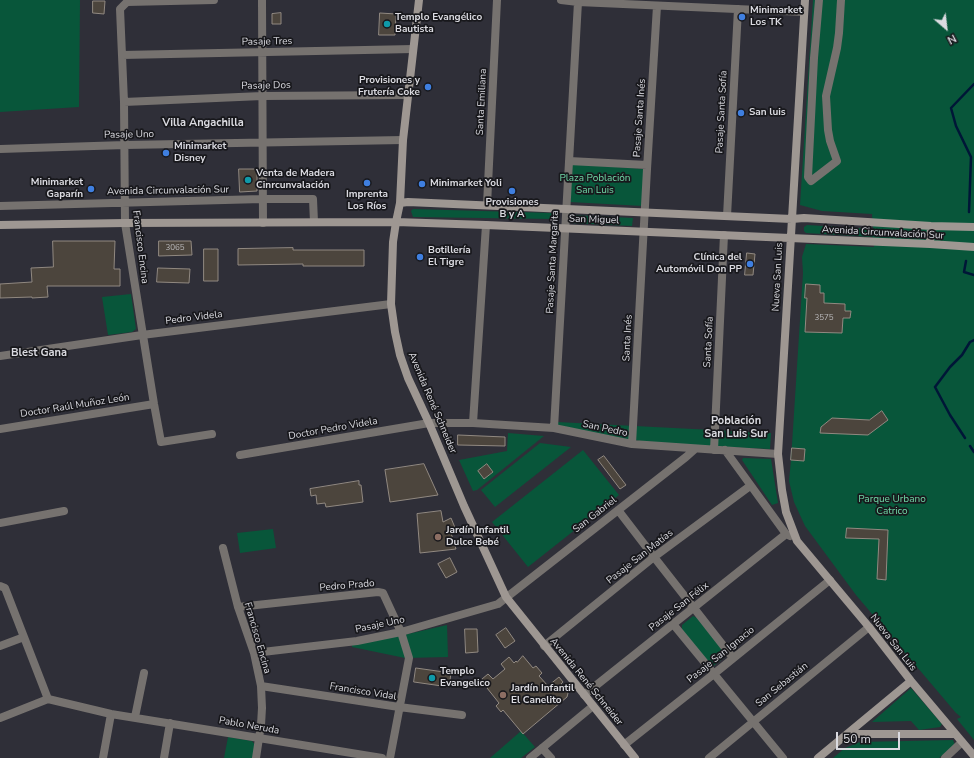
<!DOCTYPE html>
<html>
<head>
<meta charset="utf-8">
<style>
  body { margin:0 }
  #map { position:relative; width:974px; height:758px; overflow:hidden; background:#2f2f38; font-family:"Nunito Sans",sans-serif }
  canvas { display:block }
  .north { position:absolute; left:926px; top:8px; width:40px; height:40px; -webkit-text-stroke:3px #18181c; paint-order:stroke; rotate:152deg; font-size:11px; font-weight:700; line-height:16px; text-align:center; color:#dbdbe1 }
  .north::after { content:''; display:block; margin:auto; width:14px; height:18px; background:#dbdbe1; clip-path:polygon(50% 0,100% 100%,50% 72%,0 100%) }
  .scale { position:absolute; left:836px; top:732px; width:64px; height:18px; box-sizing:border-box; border:2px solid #dbdbe1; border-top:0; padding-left:5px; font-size:12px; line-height:14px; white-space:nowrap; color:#dbdbe1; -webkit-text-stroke:3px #18181c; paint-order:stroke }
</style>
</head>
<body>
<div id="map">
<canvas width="974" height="758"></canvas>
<div class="north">N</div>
<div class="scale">50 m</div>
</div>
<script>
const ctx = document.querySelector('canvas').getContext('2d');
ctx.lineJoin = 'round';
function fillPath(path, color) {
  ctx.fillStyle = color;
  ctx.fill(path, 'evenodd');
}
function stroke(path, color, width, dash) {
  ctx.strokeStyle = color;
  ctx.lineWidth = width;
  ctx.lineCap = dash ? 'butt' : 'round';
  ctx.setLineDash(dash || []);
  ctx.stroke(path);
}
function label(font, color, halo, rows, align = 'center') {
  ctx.font = font + ' "Nunito Sans",sans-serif';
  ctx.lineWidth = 3.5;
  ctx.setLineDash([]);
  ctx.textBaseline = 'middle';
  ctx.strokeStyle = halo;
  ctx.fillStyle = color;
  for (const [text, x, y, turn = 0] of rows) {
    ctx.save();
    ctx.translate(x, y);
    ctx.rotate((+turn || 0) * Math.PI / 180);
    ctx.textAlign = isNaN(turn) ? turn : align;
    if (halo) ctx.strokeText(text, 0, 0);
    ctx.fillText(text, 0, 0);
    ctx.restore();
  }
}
const green = new Path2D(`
  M0,0H80L79,107L0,112Z
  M813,0H974V740L957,719L961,717L956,713L856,595L805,526L794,502L789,481L791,460L803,273L802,257L806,244L874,247L873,237L806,233L804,231V227L807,225L873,229L872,214L822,211L800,205Z
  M572,164L645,169L643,206L570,202Z
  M413,209L552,213L553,219L413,217L411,211Z
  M571,215L633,218L632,226L571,223Z
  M131,294L136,329L132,332L108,335L102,297Z
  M557,422L771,433L770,449L700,446L619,439L557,425Z
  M508,433L544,436L477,490L473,491L459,460L507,451Z
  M540,443L571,447L495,507L481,490Z
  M583,450L619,495L528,567L492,522Z
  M743,458L771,459L778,503L772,505L742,460Z
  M273,529L276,548L240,553L237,533Z
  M693,616L697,618L727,655L711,668L682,631V625Z
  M447,625L448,657L405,658L352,647V645L408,634Z
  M911,688L942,724L940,727L919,730L911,721L872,722Z
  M521,731L535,747L521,758H490Z
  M228,737L252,741L256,746L254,758H224Z
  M953,740L955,745L939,758H833L845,748L860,742Z`);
const stream = new Path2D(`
  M969,212L971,157L956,126L951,108L974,84
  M966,261L964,272L974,275
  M965,438L950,415L935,387L950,367L962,355L970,342L974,340
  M970,446L974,452`);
const building = new Path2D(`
  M93,1H105L104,14L93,13Z
  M281,13V24H272V14Z
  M380,13L396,14L395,35H379Z
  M239,169H257V191L240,192Z
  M53,241H115L114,269H120V286H47L48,297L32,298V297L0,298V284L32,282L31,268L53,267Z
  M159,241H191L192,255L159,256Z
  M293,248V250H364V266H303V264L238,265V249Z
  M204,249H218V281H204Z
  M747,253L755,254L753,275H745Z
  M158,268L190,269L189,283L157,282Z
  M806,284L820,285V293H824V303L845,304V311H851L850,318H843L842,333L805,332L807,298H805Z
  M882,411L888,420L868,435L820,433L821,427L832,418L869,420Z
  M458,435L505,437V446L458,445Z
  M792,448L805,449L804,461L791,460Z
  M604,456L626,485L620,489L598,460Z
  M424,464L438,495L390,502L385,470Z
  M487,464L493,472L484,479L478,471Z
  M359,481V485H361L363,502L326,507L325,503L317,504L316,495L311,496L310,489Z
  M441,511L443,522L451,518L456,530L451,533L456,549L420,553L417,514Z
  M847,528L888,530L886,580L877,579L879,539L846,538Z
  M450,558L457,572L446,578L438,564Z
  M506,628L515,641L505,648L496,635Z
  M465,629H477L478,652L466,653Z
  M523,656L533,668L536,666L542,673L539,676L548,686L559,677L563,682L561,684L568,693L567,697L523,734L503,710L501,712L496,706L499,703L487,688L488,687L482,679L488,674L493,679L505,669L501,664L509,657L514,663L516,661L517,662Z
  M416,668L451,673L449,687L414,682Z`);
const street = new Path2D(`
  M262,0L263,223
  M561,0L578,2L804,12
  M819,0L814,58L808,177L811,181L837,161L830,141L828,130L826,96L837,48L839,33L841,0
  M122,55L413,49
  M124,102L262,96L408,95
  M0,149L125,145L403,140
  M569,161L647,165
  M487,205L497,0
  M0,206L262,199H313L314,222
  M727,216L738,9
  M0,356L142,335L391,304
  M473,423L486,225
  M554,428L578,2
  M0,429L154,404
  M212,434L161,442L154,404L125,223L124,102L120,9L127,2L214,0
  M632,444L647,169L657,6
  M714,450L724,235
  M725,450L786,534L790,536
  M240,455L429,423H473L554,428L632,444L778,454
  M618,510L654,557L733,658
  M0,523L64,511
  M223,548L238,607L254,653L261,686L262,708L261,725L256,758
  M0,586L5,588L48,699
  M238,607L378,592L383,593L401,632L409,658L390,758
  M673,624L783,758
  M0,646L24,637
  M544,646L654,557L750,486
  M254,653L357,641L401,632L498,604L686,457L695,449
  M261,686L399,707L462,715
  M584,695L786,534
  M135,717L144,673
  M0,718L48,699L111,714L382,758
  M624,745L715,673L830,580
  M542,748L551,758
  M103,758L111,714
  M164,758L170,723
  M530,758L593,706
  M709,758L753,722L869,627
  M945,758L962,742`);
const secondary = new Path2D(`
  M419,0L403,140L400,203L396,222L393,242L391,304L395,332L400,355L408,378L429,423L464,506L506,597L635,758
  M805,0L778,454L782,490L786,512L797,541L869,627L911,681L974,756
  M400,203L408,202L792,219L804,218L931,226L974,227
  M0,225L125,223L396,222L486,225L930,244L974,247
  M930,244L931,226
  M848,734H955
  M818,758L911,681`);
const markers = [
  [742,17,4,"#3f7fe0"],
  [387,24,4,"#0f9aa8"],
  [428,87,4,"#3f7fe0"],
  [741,113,4,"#3f7fe0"],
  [166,153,4,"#3f7fe0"],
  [248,180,4,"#0f9aa8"],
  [367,183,4,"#3f7fe0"],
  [422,184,4,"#3f7fe0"],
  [91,189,4,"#3f7fe0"],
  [512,191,4,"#3f7fe0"],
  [420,257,4,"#3f7fe0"],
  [750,264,4,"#3f7fe0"],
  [438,537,4,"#8d6e63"],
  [432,678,4,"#0f9aa8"],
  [503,695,4,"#8d6e63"]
];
const numberNames = [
  ["3065",175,248],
  ["3575",824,318]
];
const poiNames = [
  ["Minimarket",750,11],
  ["Los TK",750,23],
  ["Templo Evangélico",395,18],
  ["Bautista",395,30],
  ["Provisiones y",420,81,"right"],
  ["Frutería Coke",420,93,"right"],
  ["San luis",749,113],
  ["Minimarket",174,147],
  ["Disney",174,159],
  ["Venta de Madera",256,174],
  ["Cinrcunvalación",256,186],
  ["Minimarket",83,183,"right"],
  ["Gaparín",83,195,"right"],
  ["Minimarket Yoli",430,184],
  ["Imprenta",367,195,"center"],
  ["Los Ríos",367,207,"center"],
  ["Provisiones",512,203,"center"],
  ["B y A",512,215,"center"],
  ["Botillería",428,251],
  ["El Tigre",428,263],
  ["Clínica del",742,258,"right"],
  ["Automóvil Don PP",742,270,"right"],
  ["Jardín Infantil",446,531],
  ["Dulce Bebé",446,543],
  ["Templo",440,672],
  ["Evangelico",440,684],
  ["Jardín Infantil",511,689],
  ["El Canelito",511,701]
];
const streetNames = [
  ["Pasaje Tres",267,42,-1],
  ["Pasaje Dos",266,86,-1],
  ["Santa Emiliana",482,102,-87],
  ["Pasaje Santa Sofía",722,112,-87],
  ["Pasaje Santa Inés",640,118,-86],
  ["Pasaje Uno",129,135,-1],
  ["Avenida Circunvalación Sur",168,191,-1],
  ["San Miguel",594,220,2],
  ["Avenida Circunvalación Sur",883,233,3],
  ["Francisco Encina",140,247,83],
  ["Pasaje Santa Margarita",553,262,-87],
  ["Nueva San Luis",778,277,-87],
  ["Pedro Videla",194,318,-7],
  ["Santa Inés",628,338,-87],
  ["Santa Sofía",709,342,-87],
  ["Avenida René Schneider",432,403,67],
  ["Doctor Raúl Muñoz León",75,406,-9],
  ["Doctor Pedro Videla",333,429,-10],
  ["San Pedro",605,429,12],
  ["San Gabriel",595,515,-38],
  ["Pasaje San Matías",640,557,-38],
  ["Pedro Prado",347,586,-5],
  ["Pasaje San Félix",679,607,-38],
  ["Pasaje Uno",380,625,-12],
  ["Francisco Encina",257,638,74],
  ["Nueva San Luis",893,643,52],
  ["Pasaje San Ignacio",721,655,-39],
  ["Avenida René Schneider",586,682,51],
  ["San Sebastián",782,685,-39],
  ["Francisco Vidal",363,692,9],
  ["Pablo Neruda",249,726,10]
];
const parkNames = [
  ["Plaza Población",595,179],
  ["San Luis",595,191],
  ["Parque Urbano",892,500],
  ["Catrico",892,512]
];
const neighbourhoodNames = [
  ["Villa Angachilla",203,123],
  ["Blest Gana",39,353],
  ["Población",736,421],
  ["San Luis Sur",736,434]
];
fillPath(green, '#08563a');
stroke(stream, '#001637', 2.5);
fillPath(building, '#4c453d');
stroke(building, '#918981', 1);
stroke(street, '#76726f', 8);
stroke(secondary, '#9e9792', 8);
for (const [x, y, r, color] of markers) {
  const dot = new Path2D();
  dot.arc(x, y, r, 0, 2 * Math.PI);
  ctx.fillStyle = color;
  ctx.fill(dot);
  stroke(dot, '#18181c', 1.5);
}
label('8px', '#b7b6b8', null, numberNames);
label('bold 10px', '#dbdbe1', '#18181c', poiNames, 'left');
label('10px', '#dbdbe1', '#18181c', streetNames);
label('10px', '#70d8a7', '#18181c', parkNames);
label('bold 11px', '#dbdbe1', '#18181c', neighbourhoodNames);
</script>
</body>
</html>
